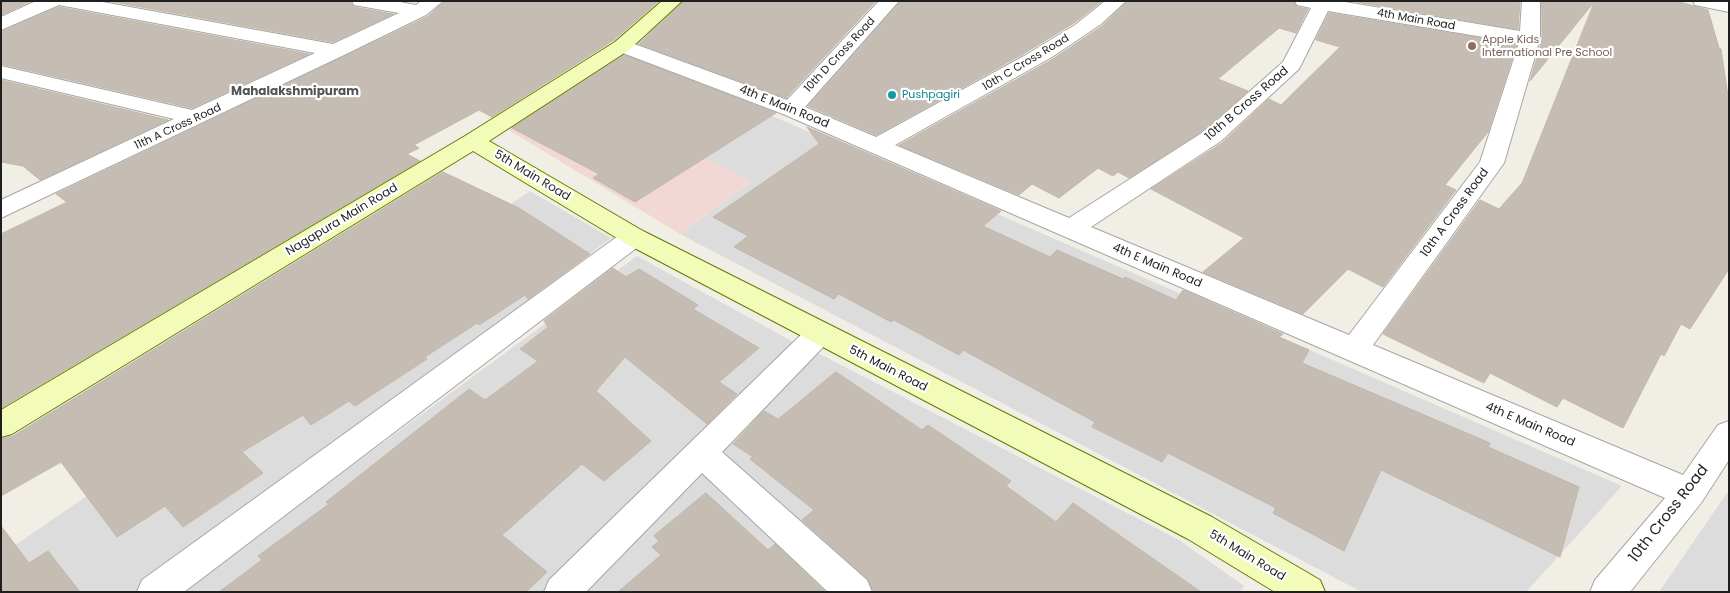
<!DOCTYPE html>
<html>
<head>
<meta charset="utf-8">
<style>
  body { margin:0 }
  #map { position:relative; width:1730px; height:593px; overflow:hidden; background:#f0eee5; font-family:Poppins,sans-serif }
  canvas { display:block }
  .frame { position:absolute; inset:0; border:2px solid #1f1f1f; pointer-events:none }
</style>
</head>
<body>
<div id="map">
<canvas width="1730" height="593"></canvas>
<div class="frame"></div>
</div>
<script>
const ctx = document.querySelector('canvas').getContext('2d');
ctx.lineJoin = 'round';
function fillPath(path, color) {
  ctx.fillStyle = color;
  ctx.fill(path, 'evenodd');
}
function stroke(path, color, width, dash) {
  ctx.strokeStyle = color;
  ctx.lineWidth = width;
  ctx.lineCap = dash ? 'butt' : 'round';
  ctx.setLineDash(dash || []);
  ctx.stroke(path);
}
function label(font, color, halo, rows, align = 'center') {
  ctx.font = font + ' Poppins,sans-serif';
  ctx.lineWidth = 4.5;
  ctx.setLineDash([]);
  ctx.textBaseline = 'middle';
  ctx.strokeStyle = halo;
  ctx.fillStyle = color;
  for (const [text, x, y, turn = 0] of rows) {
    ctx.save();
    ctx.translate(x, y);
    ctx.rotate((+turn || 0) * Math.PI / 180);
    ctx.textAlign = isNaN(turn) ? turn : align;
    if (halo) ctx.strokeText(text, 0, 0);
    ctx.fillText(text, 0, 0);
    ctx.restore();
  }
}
const residential = new Path2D(`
  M715,91L1622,486L1526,592H1362L680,234L751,182L654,131Z
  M530,191L611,238L143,592H1V555Z
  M637,256L799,345L548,592H180Z
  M818,353L1179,540L1244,586L1240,592H580Z
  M1729,490V592H1659Z`);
const commercial = new Path2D(`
  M631,52L715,91L654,131L751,182L680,234L507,129Z`);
const building = new Path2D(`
  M1,1H31L1,15Z
  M109,1H350L354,7L393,14L333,42Z
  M445,1H659L614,40L492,117L479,110L414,145L419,148L407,154L420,161L1,408V234L67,202L56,194L427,17Z
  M684,1H876L786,98L639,44Z
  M901,1H1102L1074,23L1023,54L876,135L808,106Z
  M1128,1H1293L1297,7L1308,9L1296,33L1279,28L1218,79L1248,91L1204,130L1129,178L1118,172L1113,176L1098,168L1059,198L1032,184L1019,195L899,145L1053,59L1102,26Z
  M1352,1H1520L1518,29Z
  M1542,1H1595L1530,81L1542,40Z
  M1595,1H1676L1708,10L1719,48L1721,49L1729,103V269L1690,329L1681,324L1664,356L1661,354L1623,428L1563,398L1557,407L1490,373L1484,383L1383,334L1480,200L1499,209L1522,183Z
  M59,7L309,54L192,108L1,64V32Z
  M1329,13L1517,44L1488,132L1445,185L1456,190L1383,287L1348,269L1303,314L1203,272L1244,238L1151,189L1222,143L1269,99L1281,105L1340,47L1316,40Z
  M624,55L776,113L635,202L593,178L599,174L512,128Z
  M1,80L168,120L40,180L23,166L1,162Z
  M807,127L1001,211L983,226L1050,257L1057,250L1123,279L1125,277L1176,300L1183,290L1283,334L1279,337L1309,350L1302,363L1490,443L1488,447L1579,487L1560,557L1381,470L1344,551L1273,513L1276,508L1168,453L1162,462L1092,427L1095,422L963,350L959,355L894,320L891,322L839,294L834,299L734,247L748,236L713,217L819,144Z
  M443,172L519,208L590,254L528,299L525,295L479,325L477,323L425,357L427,359L355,406L349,401L311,425L303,415L242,452L263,473L183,527L165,506L117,537L61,462L1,496V439L13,436Z
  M613,268L626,277L639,269L698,305L693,309L759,348L719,382L737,394L707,424L625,357L596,391L651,441L604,481L582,464L502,535L547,572L526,592H219L262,560L258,556L329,504L326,502L469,389L485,400L538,361L520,349L548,327L544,321Z
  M836,372L922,430L928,425L1011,481L1006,486L1056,522L1073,503L1201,592H874L868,579L802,520L814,510L750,459L753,457L733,444L764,411L778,419Z
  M706,493L768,550L775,544L825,592H618L661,555L652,547L659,541L654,536Z
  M1,526L29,563L48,551L80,592H1Z`);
const street = new Path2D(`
  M36,1H97L333,44L399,13L354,5L352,1H395L416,5L421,1H443L426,15L344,55L1,218V200L174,119L1,78V66L192,110L315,53L59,5L1,30V17Z
  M879,1H899L805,107L876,137L1024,56L1075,25L1105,1H1126L1101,24L1052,57L895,145L1069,218L1205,131L1283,62L1311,8L1297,5L1295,1H1339L1520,31L1522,1H1540V39L1504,163L1373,345L1683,475L1718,425L1729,421V460L1701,503L1630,592H1590L1595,580L1665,498L783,114L615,50L612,46L615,42L622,40L629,42L787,100ZM1328,11L1519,43L1480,162L1349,335L1091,227L1221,141L1299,69Z
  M1693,1H1729V12L1695,5Z
  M634,229L643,231L647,237L643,243L184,592H137L142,580L625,231Z
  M819,324L829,327L833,334L829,341L722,452L867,580L872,592H828L702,473L586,592H544L549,580L809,327Z`);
const secondary = new Path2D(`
  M662,1H682L629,50L489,141L643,231L1212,517L1320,580L1325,592H1275L1188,539L625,243L473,151L12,434L1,437V410L465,136L615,42Z`);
const markers = [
  [1472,46,5,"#8d6e63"],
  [892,95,5,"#0f9aa8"]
];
const farStreetnames = [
  ["4th Main Road",1416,20,10],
  ["10th D Cross Road",840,55,-47],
  ["10th C Cross Road",1026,63,-31],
  ["11th A Cross Road",178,127,-25]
];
const farEducationnames = [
  ["Apple Kids",1482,40],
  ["International Pre School",1482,53]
];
const farCulturenames = [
  ["Pushpagiri",902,95]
];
const farQuarternames = [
  ["Mahalakshmipuram",295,92]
];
const streetNames = [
  ["10th B Cross Road",1247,104,-41],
  ["4th E Main Road",784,107,22],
  ["5th Main Road",532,176,31],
  ["10th A Cross Road",1455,213,-54],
  ["Nagapura Main Road",342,220,-31],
  ["4th E Main Road",1157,266,23],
  ["5th Main Road",888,369,27],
  ["4th E Main Road",1530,425,23],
  ["5th Main Road",1247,556,31]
];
const nearStreetnames = [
  ["10th Cross Road",1669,514,-52]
];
fillPath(residential, '#dddcdc');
fillPath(commercial, '#f2d8d4');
fillPath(building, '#c5bdb4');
stroke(building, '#c3b6a7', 1);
stroke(street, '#a6a6a6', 2);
stroke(secondary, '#627c01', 2);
fillPath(street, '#fff');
fillPath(secondary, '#f2fcb8');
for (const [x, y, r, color] of markers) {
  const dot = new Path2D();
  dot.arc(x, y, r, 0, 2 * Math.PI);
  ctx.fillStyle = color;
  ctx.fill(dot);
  stroke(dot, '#fff', 2);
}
label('11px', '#1f1f1f', '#fff', farStreetnames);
label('11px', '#785e54', '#fff', farEducationnames, 'left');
label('11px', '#0d838f', '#fff', farCulturenames, 'left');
label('bold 12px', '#525252', '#fff', farQuarternames);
label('12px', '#1f1f1f', '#fff', streetNames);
label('15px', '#1f1f1f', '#fff', nearStreetnames);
</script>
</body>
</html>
